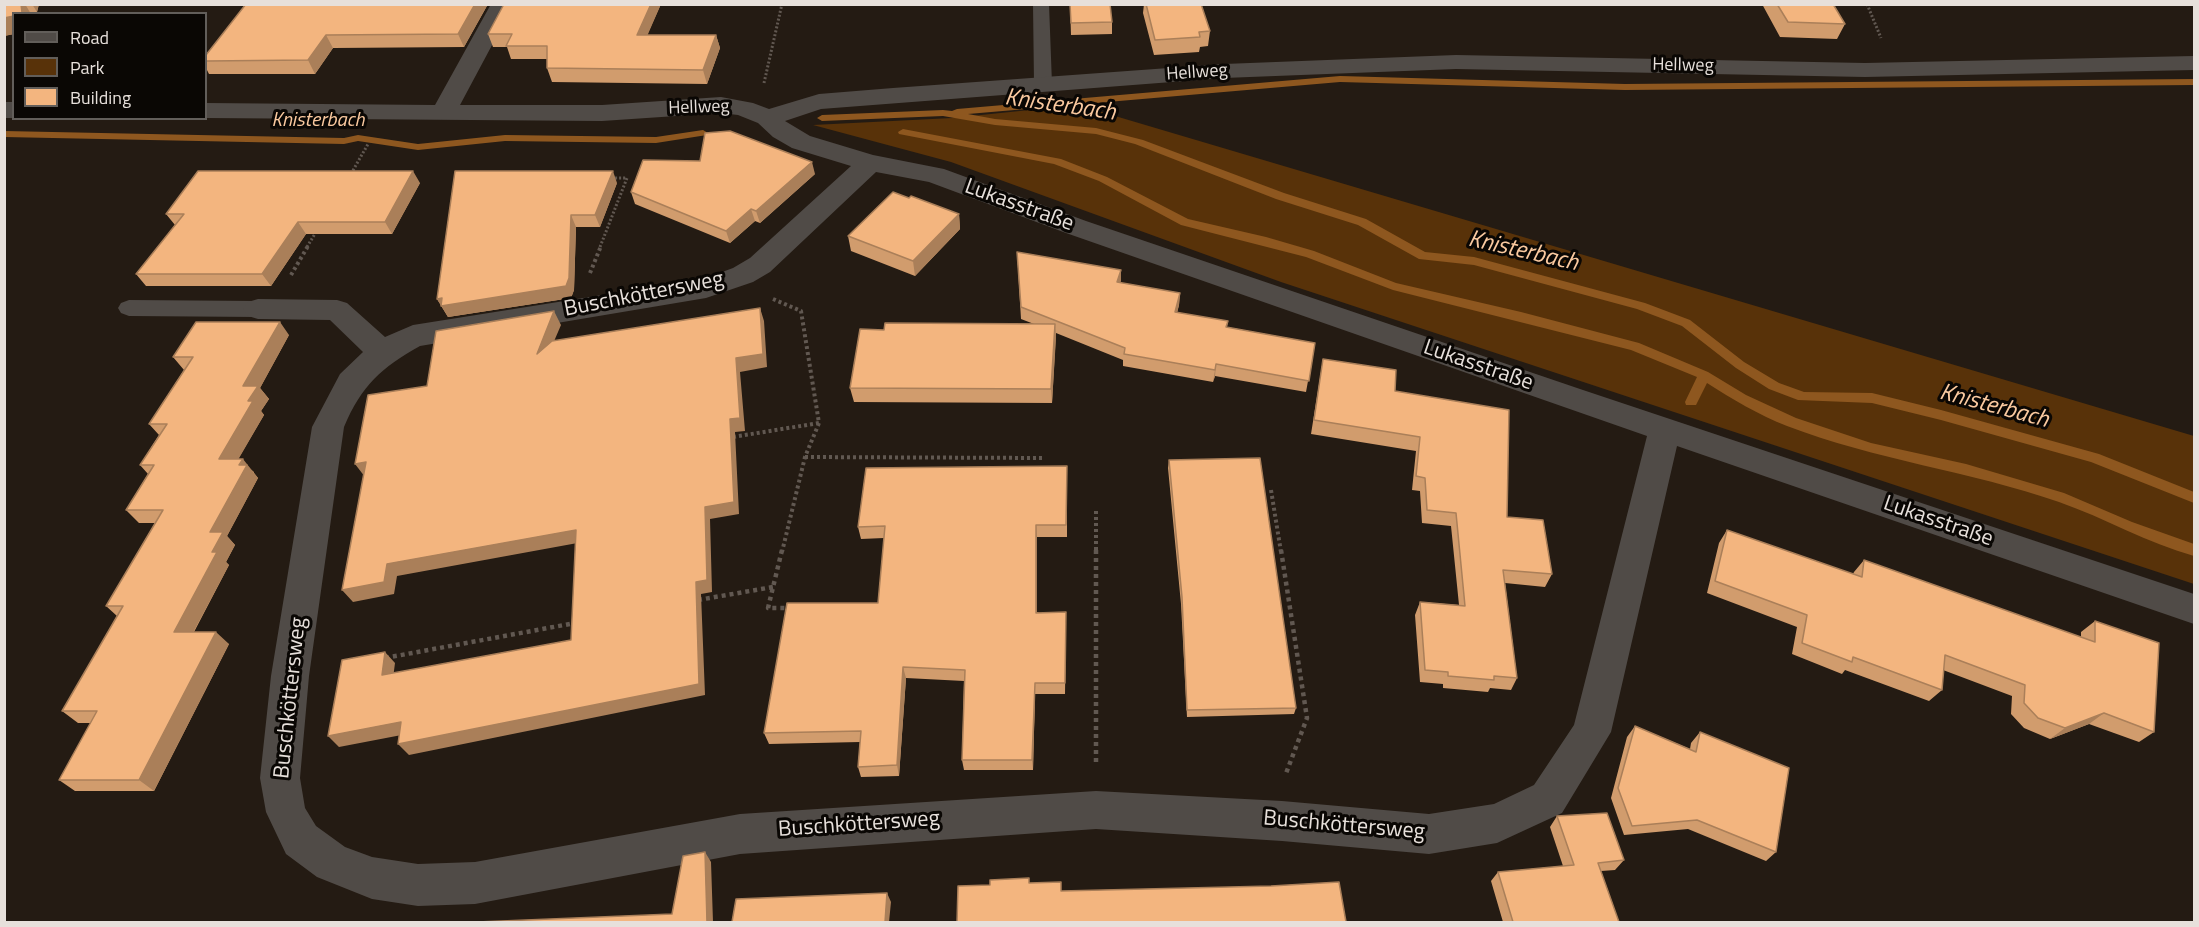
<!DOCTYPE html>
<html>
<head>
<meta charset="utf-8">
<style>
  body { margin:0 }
  #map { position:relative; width:2199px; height:927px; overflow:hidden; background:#241b13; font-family:"Titillium Web",sans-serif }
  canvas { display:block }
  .frame { position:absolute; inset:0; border:6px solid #e7e0db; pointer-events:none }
  .legend { position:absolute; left:12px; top:12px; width:195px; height:108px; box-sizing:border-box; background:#0a0704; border:2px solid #625e5a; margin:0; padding:8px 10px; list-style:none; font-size:18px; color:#e7e0db }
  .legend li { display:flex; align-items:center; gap:12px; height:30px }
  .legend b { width:30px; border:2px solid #625e5a }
</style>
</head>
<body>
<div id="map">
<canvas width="2199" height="927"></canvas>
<div class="frame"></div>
<ul class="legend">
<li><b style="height:8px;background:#504b47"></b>Road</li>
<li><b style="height:16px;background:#583209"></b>Park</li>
<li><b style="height:16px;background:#f3b57f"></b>Building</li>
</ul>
</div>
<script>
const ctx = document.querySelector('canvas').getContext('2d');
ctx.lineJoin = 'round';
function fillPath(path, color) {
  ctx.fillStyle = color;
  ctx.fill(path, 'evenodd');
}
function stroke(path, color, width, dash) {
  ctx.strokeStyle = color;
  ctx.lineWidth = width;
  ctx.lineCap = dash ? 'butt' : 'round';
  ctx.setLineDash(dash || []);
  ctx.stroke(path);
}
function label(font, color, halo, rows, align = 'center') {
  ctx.font = font + ' "Titillium Web",sans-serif';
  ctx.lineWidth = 6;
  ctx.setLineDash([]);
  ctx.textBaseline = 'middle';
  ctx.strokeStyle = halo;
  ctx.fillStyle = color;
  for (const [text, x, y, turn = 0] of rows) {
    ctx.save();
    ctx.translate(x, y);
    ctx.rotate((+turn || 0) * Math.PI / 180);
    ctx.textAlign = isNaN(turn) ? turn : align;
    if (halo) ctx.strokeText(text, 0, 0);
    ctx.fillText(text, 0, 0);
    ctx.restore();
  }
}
const green = new Path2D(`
  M1078,105L2194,436V584L1281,282L951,162L813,125L952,118Z`);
const stream = new Path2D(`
  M1340,76L1625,84L2194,79V85L1625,90L1340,82L968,114L995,119L1096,128L1143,140L1284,193L1366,219L1425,252L1474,257L1645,303L1690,320L1744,362L1779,383L1804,392L1872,393L1941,410L2099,454L2194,492V503L2091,462L1941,420L1872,403L1798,400L1769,389L1736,368L1682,326L1637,309L1474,265L1419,259L1358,225L1276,199L1135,144L1096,134L995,125L943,116L822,121L817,118L822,115L943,110L952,111L957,109Z
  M903,129L1061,159L1107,177L1188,219L1266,237L1314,251L1396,283L1521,312L1639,343L1708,372L1746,395L1796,418L1871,443L1966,464L2064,493L2132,522L2194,544V556C2147,543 2105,518 2059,502C1970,471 1875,460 1787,426C1759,415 1732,399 1707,383L1696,405H1686L1685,402L1697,377L1631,350L1393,290L1306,257L1181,225L1099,181L1054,164L899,134L898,132Z
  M703,130L708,133L707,135L656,143L505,141L418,150L358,141L344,144L4,137V131L344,138L358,135L418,144L505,135L656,137Z`);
const pathFar2 = new Path2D(`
  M1867,4L1881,38
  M764,83L782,4
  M351,174L368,144
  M307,247L316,232
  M600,247L627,178H610`);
const pathFar1 = new Path2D(`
  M590,273L601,246
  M291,275L308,246
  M773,299L801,311L819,423L805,457L782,552
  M733,437L819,423
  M805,457L1044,458
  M1271,490L1281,552
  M1096,511V552`);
const path = new Path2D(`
  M782,550L768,608H790
  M1096,550V765
  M1281,550L1307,718L1285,776
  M698,600L773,587
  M1032,606H1040
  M385,658L575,623`);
const lane = new Path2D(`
  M1033,4H1049L1052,84L1049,88H1037L1034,84Z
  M129,300L258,301L266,304L269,309L266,314L258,317L129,316L121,313L118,308L121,303Z`);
const street = new Path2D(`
  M491,4H514L460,105H602L721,97L753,103L769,109L819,94L893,88L1224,64L1456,55L1865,63L2194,56V70L1865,77L1456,69L1224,78L821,109L785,121L810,136L873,155L944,169L1086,221L1580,389L2194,594V624L1677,446L1611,732L1562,813L1497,843L1429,854L1282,841L1096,829L740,854L475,904L418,906L372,899L317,877L286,854L266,812L260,778L271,676L312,427L340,374L363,352L330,320L258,319L248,316L243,309L248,302L258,299L337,300L347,303L385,337L413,325L703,279L733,268L750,258L851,166L792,148L773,137L758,123L738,115L721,113L602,121L206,118V103L435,105ZM876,172L929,182L1066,233L1647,436L1574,725L1534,785L1494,804L1429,814L1282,801L1096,791L740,814L475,862L418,864L372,857L345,847L316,826L305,808L300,778L309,676L344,427C362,385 381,368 420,346L706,298L753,282L770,272Z
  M4,102H14V118H4Z`);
const wall = new Path2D(`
  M4,4H39L37,12H31V14H14V34L4,36Z
  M488,4L464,47L333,48L315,74H209L206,68V55Z
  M504,4H661L647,35H716L720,48L707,84L552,82L547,68V59H511L507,47H493L488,34Z
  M1070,4L1112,22V34L1071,35Z
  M1144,4H1201L1210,31L1208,46L1200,47L1199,52L1154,55L1143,13Z
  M1762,4H1833L1845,24L1837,39L1780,37Z
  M815,174L760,223L755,221L730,243L635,204L631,192Z
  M420,183L392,234H306L271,286H146L136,274L175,225L166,214Z
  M617,183L600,227H576L574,290L571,298L448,317L437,299Z
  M909,198L959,214L960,229L915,276L851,251L848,236Z
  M1017,252L1121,270L1120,283L1180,293L1179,305L1177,313L1228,321L1227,327L1315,343L1306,392L1215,376L1213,382L1123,366V360L1056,333L1052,403L854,402L850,388L884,330L1034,324L1021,319Z
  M289,335L260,388L269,399L261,411L264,415L238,459L254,472V473L258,478L227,536L235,545L226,562L229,565L194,632L229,644L154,791H75L59,780L91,723H78L62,711L117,616L106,606L155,523H139L126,510L148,474L140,465L159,435L149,424L184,370L173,357Z
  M1323,359L1395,391L1507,517L1552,574L1545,587L1505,583L1517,678L1511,690L1490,688L1488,692L1443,688V684L1420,682L1415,615L1420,602L1459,605L1451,526L1422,523L1420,491L1412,490L1416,451L1311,434Z
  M1169,460L1296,708L1294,714L1187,717L1181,604L1168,468Z
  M1067,466V537H1037V612L1066,623L1065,694H1035L1033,770H964L962,760L964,681L906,678L899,776L861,777L858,767L860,742L769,744L764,733L878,603L884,538L861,539L858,527Z
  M1727,530L1853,574L1854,572L1864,560L2081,637V632L2095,621L2154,732L2139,742L2089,724L2050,739L2024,728L2011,714L2012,696L1943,670L1942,690L1929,701L1845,670L1842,674L1792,654L1797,627L1707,593L1719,543Z
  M1635,726L1690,749L1691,743L1700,732L1776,852L1766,861L1688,829L1624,835L1611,798L1627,737Z
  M1557,816L1624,860L1615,870L1601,871L1619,922H1503L1491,881L1498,872L1563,866L1550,827Z`);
const shadedWall = new Path2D(`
  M21,4H25L31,14H21Z
  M32,4H39L37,12Z
  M475,4H488L464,47L458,34Z
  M651,4H661L642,48L637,35Z
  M14,16V34L4,36V18Z
  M326,35L333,48L315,74L308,60Z
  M716,35L720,48L707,84L703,70Z
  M812,162L815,174L760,223L756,211Z
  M413,171L420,183L392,234L385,222Z
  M613,171L617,183L600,227L595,215Z
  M751,209L755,221L730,243L726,231Z
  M959,214L960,229L915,276L913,261Z
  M571,215L576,227L574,290L571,298L448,317L437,299L442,298Z
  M298,222L306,234L271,286L262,274Z
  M1121,270V281L1117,294V282Z
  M1180,293L1179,305L1174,324L1175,312Z
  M760,308L764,321L767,367L740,372L745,431L735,432L739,514L710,519L712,592L701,594L705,695L409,755L398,744L696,582L705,507L730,419L736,358Z
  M554,311L561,325L543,367L537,354Z
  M280,322L289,335L260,388L269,399L261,411L264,415L231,472L219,459L243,386Z
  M1055,324L1056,338L1052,403L1051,389Z
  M1216,364L1215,376L1213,382Z
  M243,459L258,478L227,536L235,545L226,562L229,565L187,644L174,632L212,552L210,532Z
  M366,462L365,477L355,464Z
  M1036,525L1037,537V624L1036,613Z
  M576,530L583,542L397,576L394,594L353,602L342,590L387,564Z
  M216,632L229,644L154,791L139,780Z
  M385,652L395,663L392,686L382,675Z
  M903,667L906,678L899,776L897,765Z
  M1035,683V694L1033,770L1032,760Z
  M2104,713L2089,724L2050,739L2065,728Z
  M401,722L412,733L339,747L328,736Z
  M705,852L711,862L713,922H707Z
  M887,893L891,902L889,922H885Z`);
const building = new Path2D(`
  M4,4H21L22,13L14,14V16L4,18Z
  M246,4H475L458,34L326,35L308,60L206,61V55Z
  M504,4H651L637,35H716L703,70L547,68V46H506L512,34H488Z
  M1070,4H1110L1112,22L1071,23Z
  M1146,4H1201L1210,31L1199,32L1200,37L1155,40Z
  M1777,4H1833L1845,24L1788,22Z
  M730,131L812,162L756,211L751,209L726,231L631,192L643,160L700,161L705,133Z
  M198,171H413L385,222H298L262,274H136L184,214H166Z
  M455,171H613L595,215H571L569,278L566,286L441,306L442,298L437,299Z
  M893,192L909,198L911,196L959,214L913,261L848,236Z
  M1017,252L1121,270L1117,282L1180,293L1175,312L1228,321L1226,327L1315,343L1309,381L1216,364L1215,370L1124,354L1125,348L1021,307Z
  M760,308L763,354L736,358L740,418L730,419L734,502L705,507L707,580L696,582L699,684L398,744L401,722L328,736L342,660L385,652L382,675L571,640L576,530L387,564L384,582L342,590L366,462L355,464L368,395L427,386L436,331L554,311L537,354L552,341Z
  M196,322H280L243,386H258L248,401H253L219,459H243L239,465H247L210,532H223L212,552H217L174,632H216L139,780H59L97,711H62L123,606H106L163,510H126L154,465H140L167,424H149L193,357H173Z
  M885,323L1055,324L1051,389L850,388L860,329L884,330Z
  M1323,359L1396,370L1395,391L1509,410L1507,517L1543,520L1552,574L1503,570L1517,678L1494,676V680L1448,676V672L1425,670L1420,602L1465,606L1456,513L1427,510L1425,478L1416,476L1420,437L1314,420Z
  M1260,458L1296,708L1187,710L1182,597L1169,460Z
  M1067,466L1066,525H1036V613L1066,612L1065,683H1035L1032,760H962L965,670L903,667L897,765L858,767L861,731L764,733L787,603H878L885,526L858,527L866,468Z
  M1727,530L1862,577L1864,560L2095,642V621L2159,643L2154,732L2104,713L2065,728L2038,718L2024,703L2025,685L1945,655L1942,690L1853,657L1852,662L1802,643L1807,615L1715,581Z
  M1635,726L1696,752L1700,732L1789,768L1776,852L1697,820L1632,826L1618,788Z
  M1607,813L1624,860L1598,863L1619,922H1513L1498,872L1574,865L1557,816Z
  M705,852L707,922H477L672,914L683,856Z
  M1029,878V883L1061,882V891L1271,886L1339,882L1346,922H957L958,886L990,885V880Z
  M887,893L885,922H732L736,899Z`);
const farStreetnames = [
  ["Hellweg",1683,66,1],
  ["Hellweg",1197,73,-4],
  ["Hellweg",699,108,-2]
];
const farWaternames = [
  ["Knisterbach",318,121]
];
const streetNames = [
  ["Lukasstraße",1019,206,20],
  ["Buschköttersweg",644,295,-11],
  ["Lukasstraße",1478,366,19],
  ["Lukasstraße",1938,522,19],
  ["Buschköttersweg",291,698,-84],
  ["Buschköttersweg",859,825,-4],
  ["Buschköttersweg",1344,826,5]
];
const waterNames = [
  ["Knisterbach",1060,106,8],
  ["Knisterbach",1523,252,13],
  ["Knisterbach",1994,407,15]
];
fillPath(green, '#583209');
fillPath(stream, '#8e571f');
stroke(pathFar2, '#615851', 3, [2, 2]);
stroke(pathFar1, '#615851', 4, [3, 3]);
stroke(path, '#615851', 4.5, [4, 4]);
fillPath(lane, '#504b47');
fillPath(street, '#504b47');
fillPath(wall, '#d19c6d');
fillPath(shadedWall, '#aa7f59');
fillPath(building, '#f3b57f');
stroke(building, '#aa7f59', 1.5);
label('18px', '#e7e0db', '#0a0704', farStreetnames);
label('italic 20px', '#fac99f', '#0a0704', farWaternames);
label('22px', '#e7e0db', '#0a0704', streetNames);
label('italic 24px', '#fac99f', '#0a0704', waterNames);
</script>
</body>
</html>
